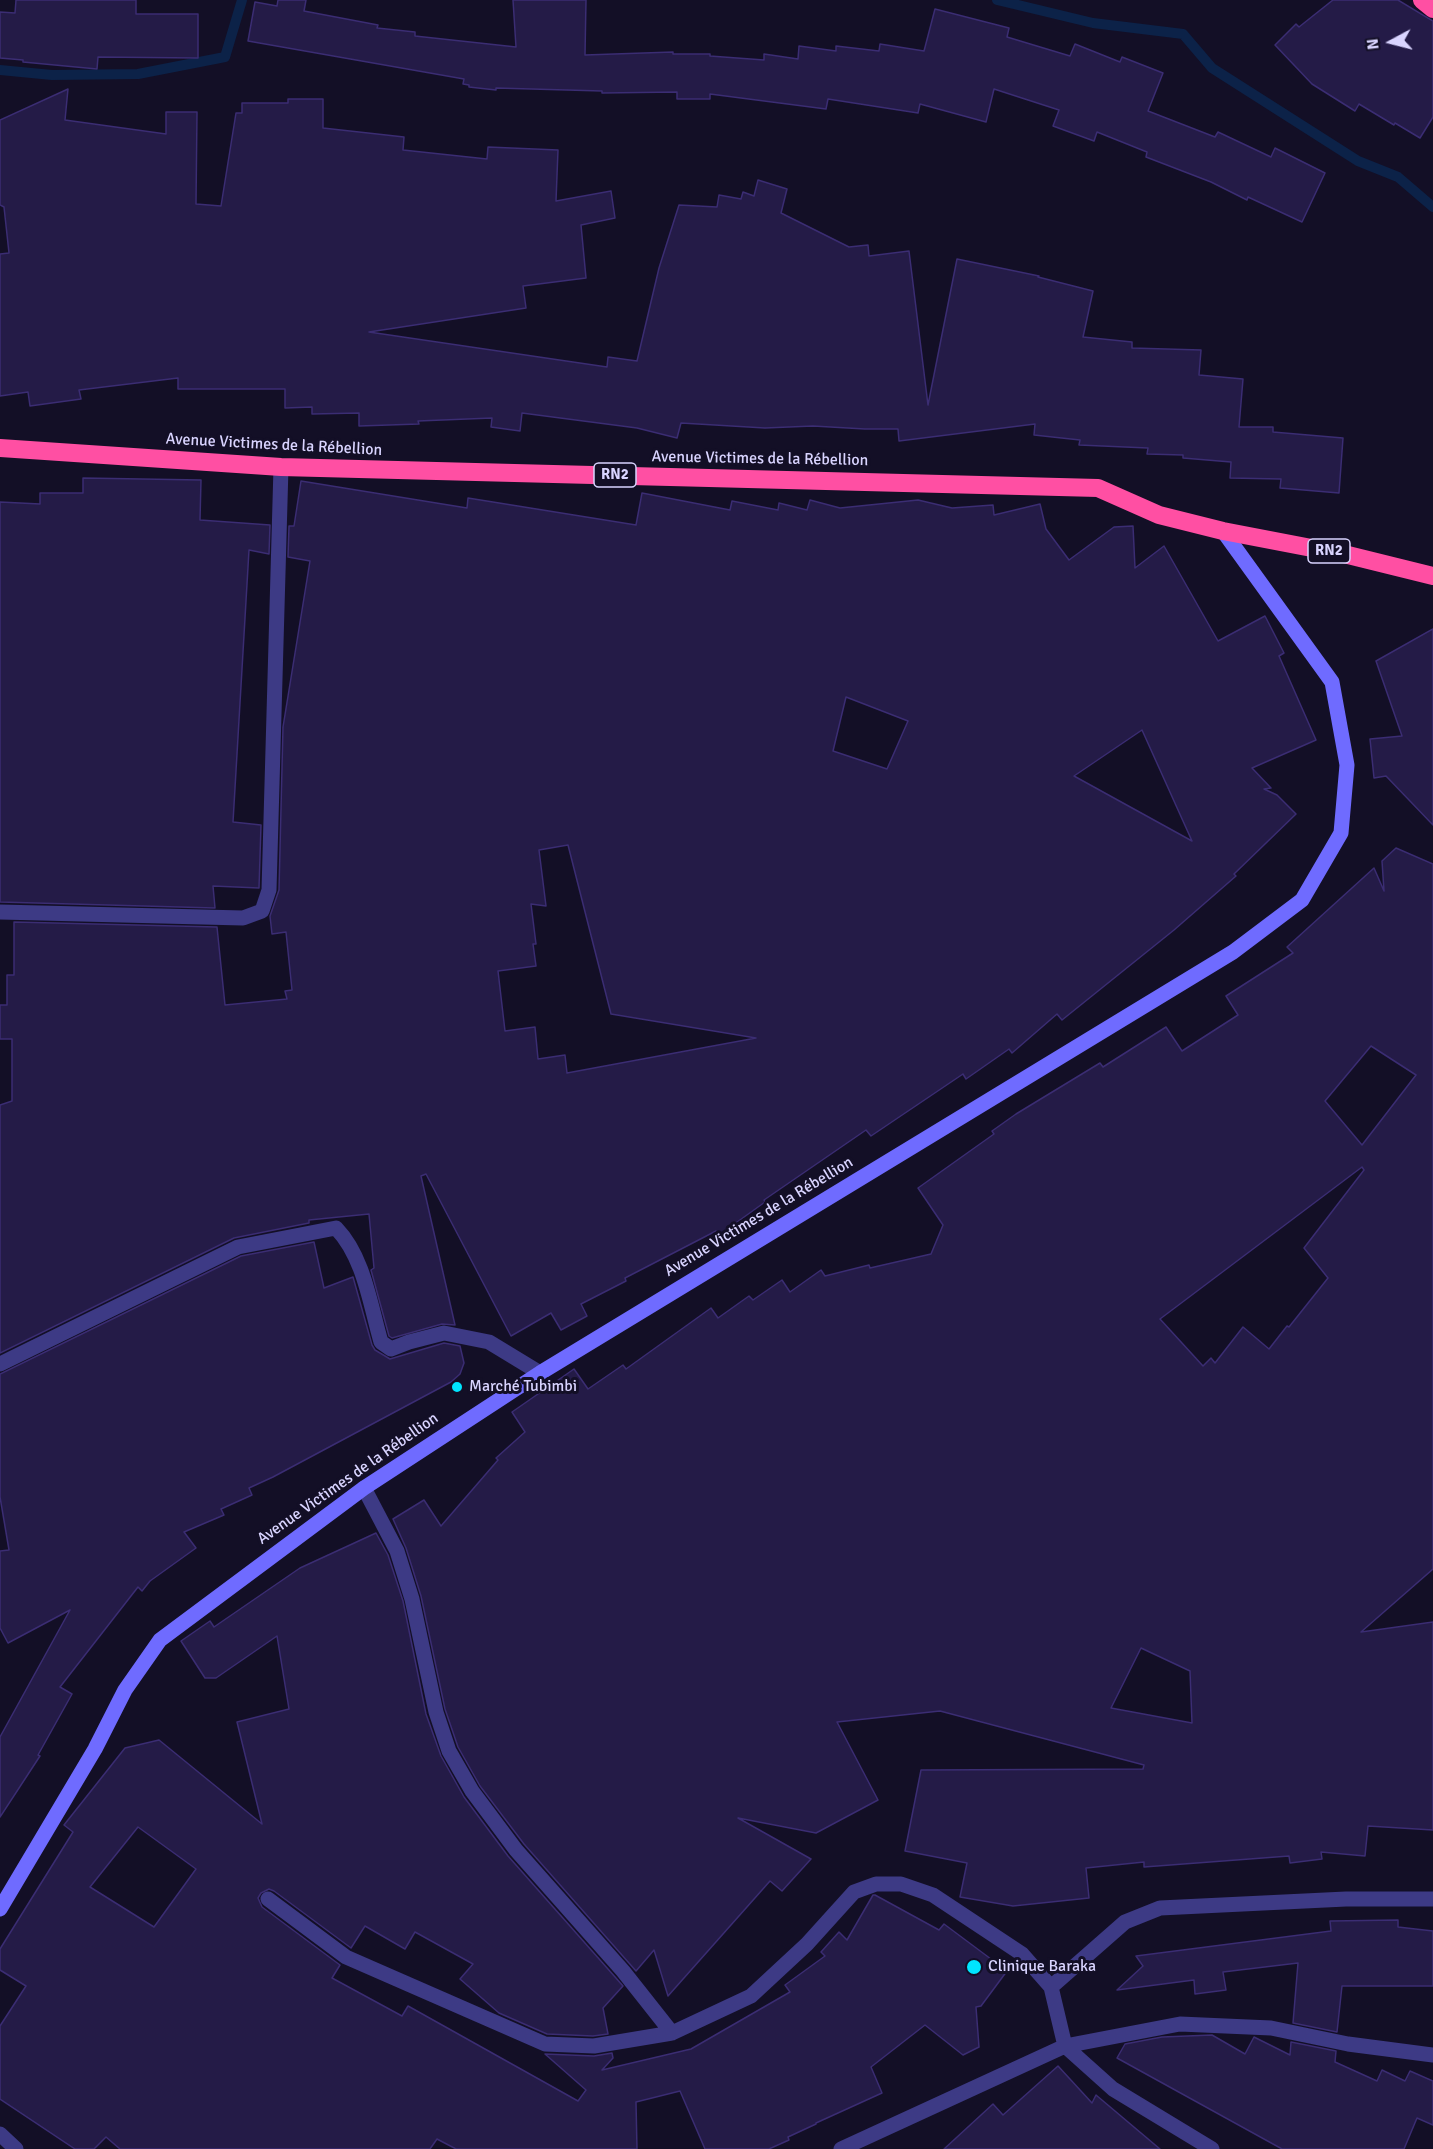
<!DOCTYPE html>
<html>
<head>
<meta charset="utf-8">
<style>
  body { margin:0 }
  #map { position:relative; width:1433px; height:2149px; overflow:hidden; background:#130f26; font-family:Signika,sans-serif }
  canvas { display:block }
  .north { position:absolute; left:1361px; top:12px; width:60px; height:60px; -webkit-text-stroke:4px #130f26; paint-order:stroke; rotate:263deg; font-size:16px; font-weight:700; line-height:24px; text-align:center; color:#d9d4ff }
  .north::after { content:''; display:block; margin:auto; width:21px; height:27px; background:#d9d4ff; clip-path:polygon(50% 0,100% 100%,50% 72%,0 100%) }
</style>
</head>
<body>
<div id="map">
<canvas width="1433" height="2149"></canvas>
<div class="north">N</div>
</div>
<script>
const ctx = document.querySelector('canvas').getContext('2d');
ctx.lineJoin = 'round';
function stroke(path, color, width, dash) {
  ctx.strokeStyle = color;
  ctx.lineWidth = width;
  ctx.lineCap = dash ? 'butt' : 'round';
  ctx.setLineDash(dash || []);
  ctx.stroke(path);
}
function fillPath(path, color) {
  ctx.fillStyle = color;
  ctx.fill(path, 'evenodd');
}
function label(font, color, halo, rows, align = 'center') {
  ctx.font = font + ' Signika,sans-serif';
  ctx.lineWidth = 6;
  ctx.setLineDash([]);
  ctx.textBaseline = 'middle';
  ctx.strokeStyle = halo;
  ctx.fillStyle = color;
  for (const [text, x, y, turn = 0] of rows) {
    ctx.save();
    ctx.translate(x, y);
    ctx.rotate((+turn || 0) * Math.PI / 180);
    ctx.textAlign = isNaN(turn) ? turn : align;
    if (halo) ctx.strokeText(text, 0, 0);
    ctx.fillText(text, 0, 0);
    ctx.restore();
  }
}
const stream = new Path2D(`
  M997,0L1093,23L1183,34L1212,68L1358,161L1398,177L1433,207
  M0,70L52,75L138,74L225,57L242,0`);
const building = new Path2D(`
  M16,0H136V14H198V58L98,57L97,69L23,62V60L0,58V12L15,13Z
  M278,0H306L304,11L378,25L377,28L415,32V36L516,47L513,0H586L585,55L673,52V54H710V56L764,60V54L798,59L799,46L836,51V46L879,51L880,44L924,51L935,9L1009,28L1007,37L1070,56L1075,44L1120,62L1122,57L1163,73L1148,111L1215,137L1218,132L1271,157L1275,148L1325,173L1302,222L1248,197L1247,200L1211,182L1146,157L1147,152L1097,132L1094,141L1053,126L1059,110L994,89L986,122L920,104L918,113L828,99L826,109L710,94V99H677V92L602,93V91L496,88V90L469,87V85L463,84L464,79L248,41L255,2L277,6Z
  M1333,0H1398L1433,21V117L1420,138L1395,123L1394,125L1359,104L1355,111L1312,84L1275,45L1296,24L1299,27Z
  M68,89L65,120L166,134V112H197L196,204L221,206L236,113H242V103H288V99H323V128L404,137L403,150L487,159L488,147L558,150L556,201L611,191L615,218L581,225L586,278L523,286L526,308L369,332L607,367L608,357L637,361L659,268L679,205L717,207L719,195L741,199L743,192L754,196L758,180L787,189L781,213L849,247L868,245L869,256L909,251L928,405L957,259L1039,276L1038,277L1093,291L1083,337L1132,342V348L1201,350L1199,375L1243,379L1239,427H1273V432L1343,438L1339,493L1280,488L1281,479L1230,478L1231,462L1183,458V455L1147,454L1148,448L1079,445L1080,440L1034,435L1035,424L899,441L898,429H865L813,426L765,428L681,423L677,438L637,428L522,413L520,431L491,427L492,418L418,421L419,424L359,426V413L312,414V407L285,408V389H178V378L79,390L81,399L30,406L28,392L0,396V254L9,253L4,207L0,205V120Z
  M83,478L201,480L200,520L270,525L269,554L249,550L233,822L261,825L259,888L213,886L215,908L0,902V502L40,504V493H83Z
  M301,481L467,508L468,498L636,525L642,493L730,510L732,501L778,510L779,503L807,510L810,500L840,508L918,500L952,508L993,505L994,515L1040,504L1046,529L1069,560L1114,527L1133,526L1135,568L1164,546L1218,641L1265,616L1284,653L1279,656L1316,740L1252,768L1271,788L1264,789L1277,795L1296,814L1234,874L1236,876L1174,930L1062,1020L1057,1014L1012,1053L1009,1049L966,1079L963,1074L871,1136L866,1130L764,1200L765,1202L719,1235L716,1231L625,1278L626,1281L581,1304L587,1316L561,1330L551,1313L511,1336L426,1174L421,1176L455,1325L442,1324L392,1338L389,1336L371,1270L374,1268L369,1214L309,1220V1223L234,1238L0,1353V1105L12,1101V1039H0V1005H7V975H14V922L217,927L225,1005L287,999L285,991L292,990L286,932L272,934L270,916L279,890L283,727L310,561L288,557L289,526H294ZM846,697L908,721L887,769L833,751ZM1142,730L1192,841L1074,776ZM568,845L611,1014L756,1038L567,1073L565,1055L538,1059L535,1027L505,1031L498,971L536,966L533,944H536L531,904L546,906L539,850Z
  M1433,629V825L1386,776L1374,778L1370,739L1402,736L1376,661Z
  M1396,848L1433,864V1569L1361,1632L1433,1622V1830L1368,1826L1365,1856L1321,1852L1322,1859L1290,1863L1289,1856L1144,1867V1862L1086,1868L1089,1898L1013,1906L960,1897L967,1863L905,1851L921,1770L1143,1769L1144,1765L940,1711L837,1722L878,1800L816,1833L738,1818L811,1859L782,1891L770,1881L668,1996L654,1950L636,1971L524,1844L480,1786L458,1747L445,1709L421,1596L406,1548L393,1519L424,1500L441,1526L498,1460L496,1458L525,1432L512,1412L574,1369L588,1389L623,1365L626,1369L711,1308L718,1318L749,1296L753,1300L782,1280L790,1292L821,1270L825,1276L869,1265L870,1268L931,1254L943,1225L918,1188L994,1134L992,1131L1016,1114L1100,1063L1103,1067L1166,1027L1182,1051L1238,1015L1226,996L1293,953L1287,947L1374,868L1384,891L1382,861ZM1371,1046L1416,1075L1362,1145L1325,1101ZM1362,1167L1364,1170L1304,1248L1328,1278L1289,1327L1287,1326L1269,1349L1243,1327L1215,1363L1211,1358L1203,1366L1160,1319ZM1141,1648L1190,1671L1192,1723L1111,1708Z
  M314,1242L324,1288L353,1277L372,1345L375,1350L390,1359L444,1343L460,1346L464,1363L460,1374L451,1382L273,1477L249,1488L252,1495L221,1509L224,1515L184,1532L196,1548L150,1581L142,1591L138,1587L60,1687L72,1694L38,1755L40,1756L0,1817V1737L70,1610L8,1643L0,1628V1551L9,1550L0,1497V1374L241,1256Z
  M376,1533L388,1555L403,1601L426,1714L441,1756L464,1797L508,1856L623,1986L603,2008L608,2034L593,2036L547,2034L499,2013L460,1979L473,1964L415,1932L405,1949L365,1926L351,1948L274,1891L269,1889L261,1893L258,1898L262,1907L340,1965L332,1978L402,2016L408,2006L578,2101L586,2090L545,2054L594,2056L612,2053L613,2058L602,2070L691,2049L790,1992L785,1985L825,1956L821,1952L839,1932L847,1940L873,1895H875L939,1930L944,1924L1007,1971L981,2006L976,2007L979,2047L963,2055L925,2025L871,2067L882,2093L816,2123V2124L788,2137L789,2140L769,2149H705L680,2091L636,2102L637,2149H456L437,2139L430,2149H120L106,2137L94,2149H75L0,2099V2026L26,1986L0,1970V1949L73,1832L64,1825L125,1748L159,1740L262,1824L237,1722L289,1709L277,1636L216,1678H205L181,1641L210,1621L214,1627L300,1568ZM138,1827L196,1869L154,1927L90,1887Z
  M1398,1920V1927L1433,1931V1986H1342L1337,2032L1293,2023L1298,1963L1223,1972L1226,1990L1195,1994L1194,1980L1117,1990L1143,1966L1136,1956L1331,1931L1330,1921Z
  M1212,2035L1245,2054L1254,2037L1290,2055L1291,2042L1336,2051L1335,2062L1377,2081L1382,2070L1405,2081L1410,2071L1433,2081V2125L1417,2118L1404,2149H1282L1117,2058L1125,2044L1162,2037Z
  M1058,2066L1092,2103L1096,2095L1160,2149H944L993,2104L1003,2115Z`);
const street = new Path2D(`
  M0,912L243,918L262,911L269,890L281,467
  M0,1364L238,1247L336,1228C364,1257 370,1304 381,1342L391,1349L409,1342L444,1333L489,1342L540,1373
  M364,1488L397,1551L412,1599L436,1712L449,1751L472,1791L516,1850L623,1971L672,2033
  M268,1899L346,1957L545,2044L594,2046L672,2033L751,1996L807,1944L854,1892L876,1884H901L933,1895L1022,1954L1051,1987L1065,2046L1113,2089L1212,2149
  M1051,1987L1125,1922L1160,1908L1346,1899H1433
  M0,2134L16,2149
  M841,2149L1065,2046L1180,2024L1271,2028L1348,2044L1433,2055`);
const secondary = new Path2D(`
  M0,1909L95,1749L125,1690L160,1640L364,1488L540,1373L1233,952L1302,900L1341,833L1347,765L1332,682L1223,531`);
const highway = new Path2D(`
  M1422,0L1433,9
  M0,448L281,467L1098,488L1159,515L1223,531L1348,555L1433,576`);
const markers = [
  [457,1387,6,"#00e5ff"],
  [974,1967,8,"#00e5ff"]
];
const shields = [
  [615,475,42],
  [1329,551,42]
];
const shieldNames = [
  ["RN2",615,475],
  ["RN2",1329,551]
];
const streetNames = [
  ["Avenue Victimes de la Rébellion",274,445,3],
  ["Avenue Victimes de la Rébellion",760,459,1],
  ["Avenue Victimes de la Rébellion",759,1217,-31],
  ["Avenue Victimes de la Rébellion",348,1479,-35]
];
const poiNames = [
  ["Marché Tubimbi",469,1387],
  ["Clinique Baraka",988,1967]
];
stroke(stream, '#0c2248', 10);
fillPath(building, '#241b47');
stroke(building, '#3b2d73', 1.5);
stroke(street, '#3d3a85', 15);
stroke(secondary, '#6f6bff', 15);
stroke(highway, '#ff4fa3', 18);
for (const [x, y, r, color] of markers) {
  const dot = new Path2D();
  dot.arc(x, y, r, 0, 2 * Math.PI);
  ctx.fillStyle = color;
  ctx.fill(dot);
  stroke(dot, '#130f26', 2);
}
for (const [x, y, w] of shields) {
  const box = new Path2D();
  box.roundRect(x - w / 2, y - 12, w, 24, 4.5);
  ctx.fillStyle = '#130f26';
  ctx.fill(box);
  stroke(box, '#d9d4ff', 1.5);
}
label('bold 15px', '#d9d4ff', null, shieldNames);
label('16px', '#d9d4ff', '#130f26', streetNames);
label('16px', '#d9d4ff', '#130f26', poiNames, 'left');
</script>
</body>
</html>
